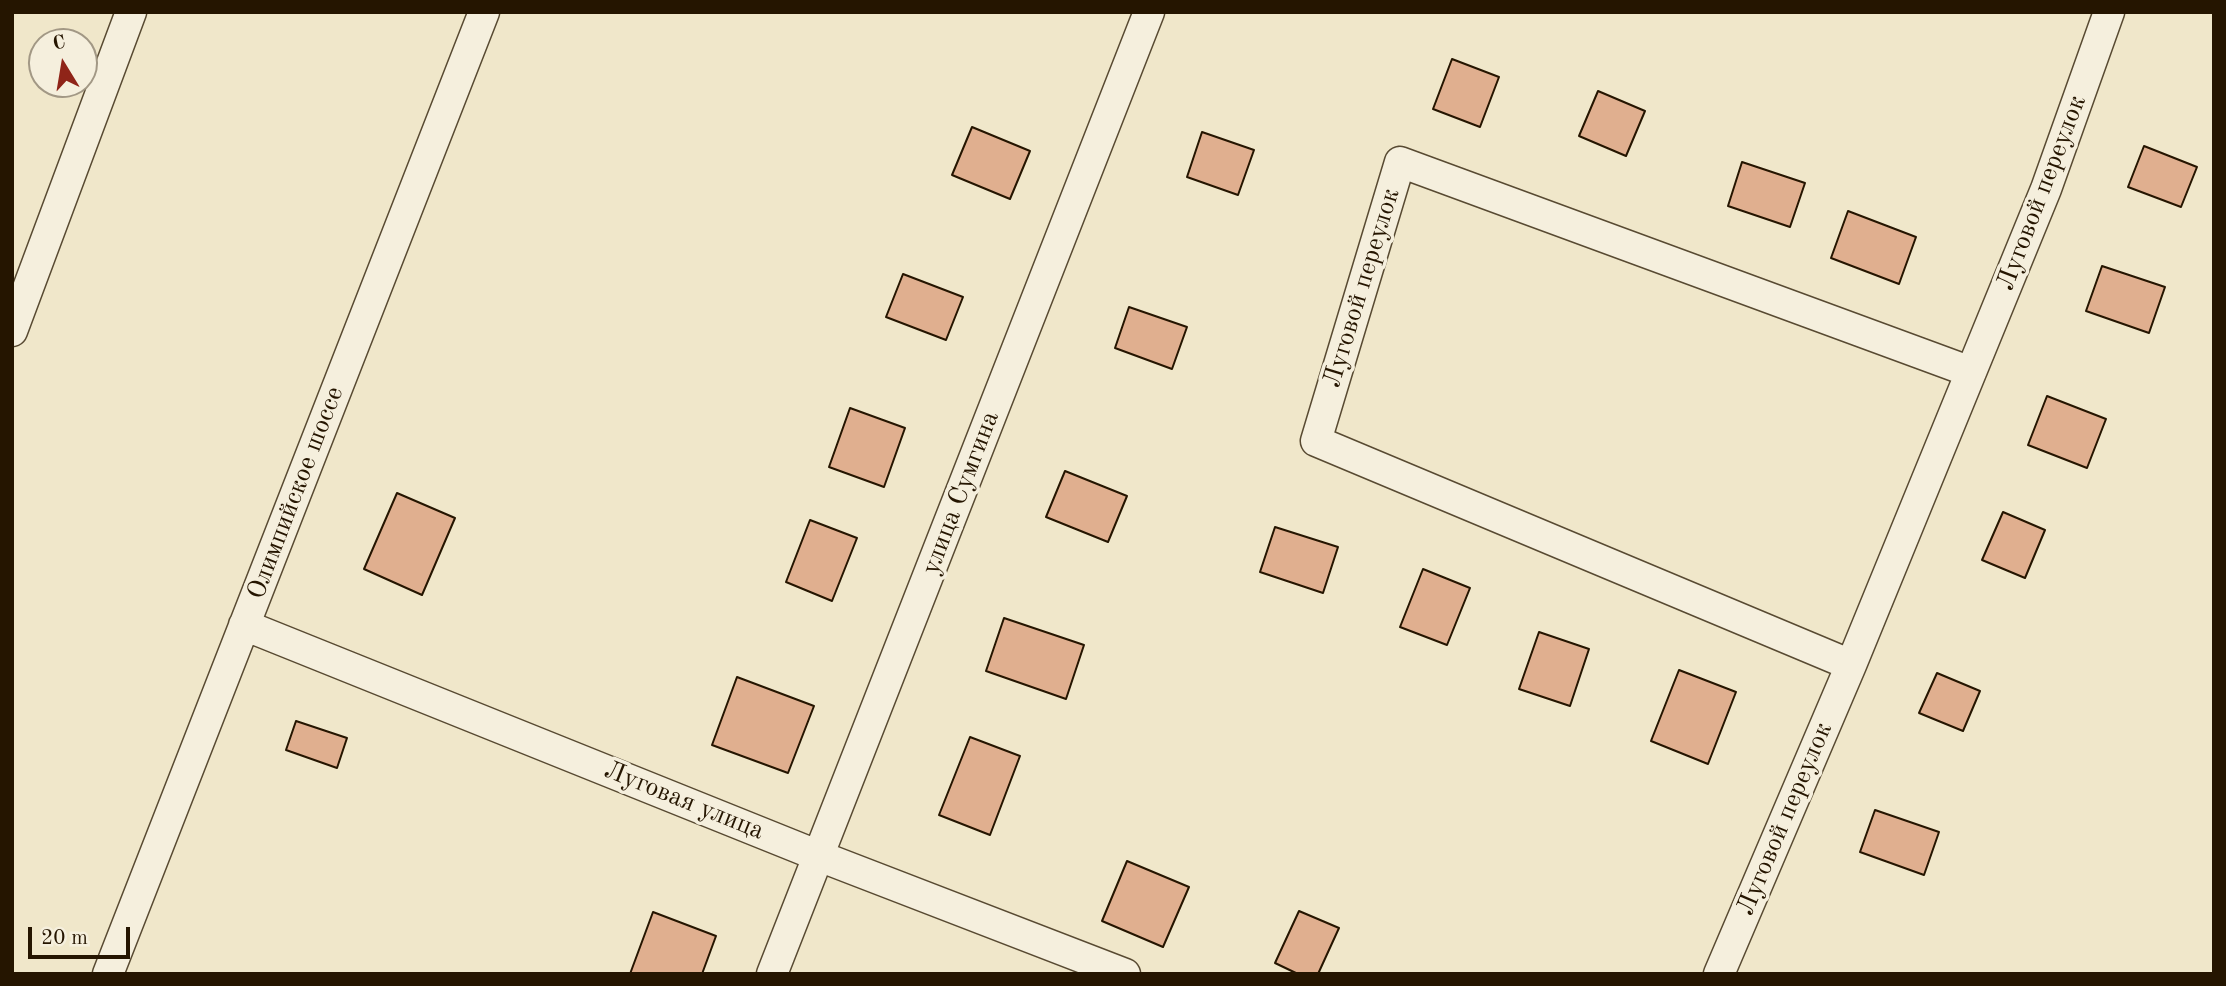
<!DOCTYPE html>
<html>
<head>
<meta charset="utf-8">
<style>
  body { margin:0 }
  #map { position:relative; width:2226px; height:986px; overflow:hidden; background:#f0e7ca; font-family:"Old Standard TT",serif }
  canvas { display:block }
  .frame { position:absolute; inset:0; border:14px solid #251500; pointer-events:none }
  .north { position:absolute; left:28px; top:28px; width:70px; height:70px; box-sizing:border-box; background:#f5efdd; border:2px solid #a29885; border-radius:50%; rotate:349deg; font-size:19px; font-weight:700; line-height:28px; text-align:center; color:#251500 }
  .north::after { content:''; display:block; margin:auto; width:24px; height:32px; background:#8f2418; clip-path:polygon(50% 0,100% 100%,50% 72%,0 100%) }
  .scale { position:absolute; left:28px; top:927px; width:102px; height:32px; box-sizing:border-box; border:4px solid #251500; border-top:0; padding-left:9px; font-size:21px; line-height:24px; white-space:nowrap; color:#251500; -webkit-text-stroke:5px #f5efdd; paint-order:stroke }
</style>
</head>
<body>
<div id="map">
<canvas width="2226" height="986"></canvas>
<div class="frame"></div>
<div class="north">С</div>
<div class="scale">20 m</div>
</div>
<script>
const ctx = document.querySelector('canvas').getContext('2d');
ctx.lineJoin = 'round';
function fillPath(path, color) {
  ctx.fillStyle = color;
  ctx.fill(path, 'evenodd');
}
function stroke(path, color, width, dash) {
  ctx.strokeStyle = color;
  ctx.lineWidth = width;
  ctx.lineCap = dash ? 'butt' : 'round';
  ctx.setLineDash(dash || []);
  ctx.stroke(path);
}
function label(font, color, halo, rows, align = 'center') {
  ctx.font = font + ' "Old Standard TT",serif';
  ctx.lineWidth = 7;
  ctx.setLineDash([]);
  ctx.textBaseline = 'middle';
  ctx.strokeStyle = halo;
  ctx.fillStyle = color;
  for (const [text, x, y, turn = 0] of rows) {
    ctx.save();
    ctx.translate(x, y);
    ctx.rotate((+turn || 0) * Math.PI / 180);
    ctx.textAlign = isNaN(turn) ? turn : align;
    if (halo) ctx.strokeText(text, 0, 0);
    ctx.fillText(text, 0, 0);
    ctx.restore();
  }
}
const building = new Path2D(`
  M1452,59L1499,77L1480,127L1433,109Z
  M1598,91L1645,111L1626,156L1579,136Z
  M972,127L1030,151L1010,199L952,175Z
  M1202,132L1254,150L1238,195L1187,177Z
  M2144,146L2197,167L2181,207L2128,187Z
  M1742,162L1805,183L1790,227L1728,206Z
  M1848,211L1916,237L1899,284L1831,258Z
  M2102,266L2165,287L2149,333L2086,311Z
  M903,274L963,297L946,340L886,317Z
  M1129,307L1187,327L1172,369L1115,348Z
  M2047,396L2106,419L2087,468L2028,445Z
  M850,408L905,428L884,487L829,467Z
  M1065,471L1127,496L1108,542L1046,517Z
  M397,493L455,518L422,595L364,569Z
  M2003,512L2045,530L2025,578L1982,560Z
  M810,520L857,538L832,601L786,582Z
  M1275,527L1338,547L1323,593L1260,572Z
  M1423,569L1470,588L1447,645L1400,627Z
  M1004,618L1084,645L1066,699L986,671Z
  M1539,632L1589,649L1570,706L1519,689Z
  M1679,670L1736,692L1708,764L1651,741Z
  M1937,673L1980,691L1963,731L1919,713Z
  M737,677L814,706L788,773L712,745Z
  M296,721L347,738L337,768L286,750Z
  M970,737L1020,756L990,835L939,815Z
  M1875,810L1939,832L1924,875L1860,852Z
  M1127,861L1189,887L1163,947L1102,921Z
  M1299,911L1339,928L1318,974H1298L1275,963Z
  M653,912L716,936L702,974H630Z`);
const minor = new Path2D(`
  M12,331L131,12
  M244,625L819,856L1125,974
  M1851,665L1316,441L1400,162L1971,372
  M108,974L484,12
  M772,974L1149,12
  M1719,974L1851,665L2046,189L2109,12`);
const streetNames = [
  ["Луговой переулок",2042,193,-69],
  ["Луговой переулок",1362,288,-73],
  ["Олимпийское шоссе",296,493,-69],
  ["улица Сумгина",961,493,-69],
  ["Луговая улица",684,801,22],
  ["Луговой переулок",1785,819,-67]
];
fillPath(building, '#e0af8f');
stroke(building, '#251500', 2);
stroke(minor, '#584a32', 33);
stroke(minor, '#f5efdd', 30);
label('26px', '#251500', '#f5efdd', streetNames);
</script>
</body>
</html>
